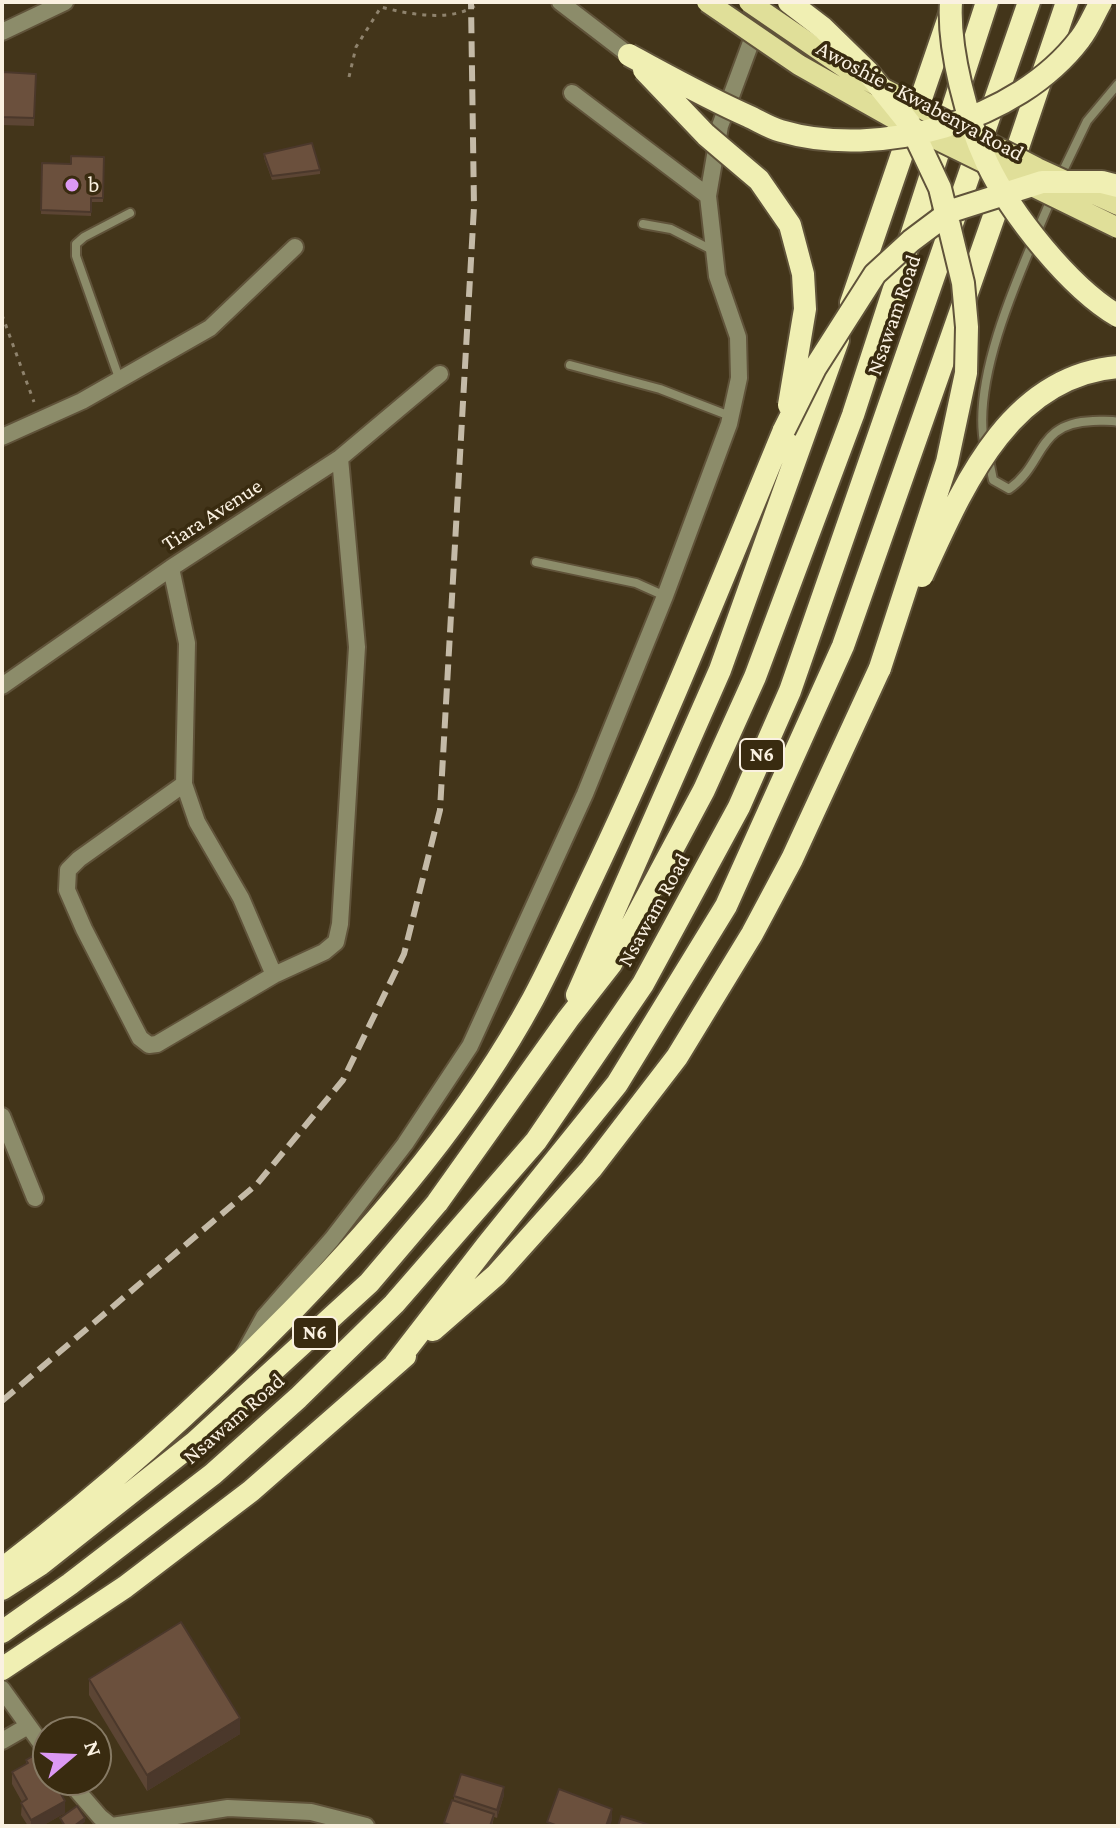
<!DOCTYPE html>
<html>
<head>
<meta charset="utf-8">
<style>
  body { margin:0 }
  #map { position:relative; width:1120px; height:1828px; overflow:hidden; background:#43351a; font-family:"Crimson Pro",serif }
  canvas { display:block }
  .frame { position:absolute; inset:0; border:4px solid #faf1e1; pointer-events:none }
  .north { position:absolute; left:32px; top:1716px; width:80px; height:80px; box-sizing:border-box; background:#392b10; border:2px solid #867a64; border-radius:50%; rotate:71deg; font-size:22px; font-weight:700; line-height:32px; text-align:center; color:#faf1e1 }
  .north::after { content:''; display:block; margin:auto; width:28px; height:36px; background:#dc99f4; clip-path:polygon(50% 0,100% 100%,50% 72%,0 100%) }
</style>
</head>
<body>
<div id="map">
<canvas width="1120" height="1828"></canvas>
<div class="frame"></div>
<div class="north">N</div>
</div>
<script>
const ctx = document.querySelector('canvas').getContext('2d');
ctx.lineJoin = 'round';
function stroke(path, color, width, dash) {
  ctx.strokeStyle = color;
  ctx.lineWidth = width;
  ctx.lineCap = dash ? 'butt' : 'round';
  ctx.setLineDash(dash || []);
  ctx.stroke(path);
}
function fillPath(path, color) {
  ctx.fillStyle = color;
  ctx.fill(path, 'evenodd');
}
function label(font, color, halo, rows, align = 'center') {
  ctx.font = font + ' "Crimson Pro",serif';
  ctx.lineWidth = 7;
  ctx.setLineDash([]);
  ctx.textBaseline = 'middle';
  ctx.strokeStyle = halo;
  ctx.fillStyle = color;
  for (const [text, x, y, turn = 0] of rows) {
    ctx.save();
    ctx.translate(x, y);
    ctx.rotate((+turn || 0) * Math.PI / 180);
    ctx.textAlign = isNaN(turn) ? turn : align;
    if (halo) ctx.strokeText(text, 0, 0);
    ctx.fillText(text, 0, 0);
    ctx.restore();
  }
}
const path = new Path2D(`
  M349,77L356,47L381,7C411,15 456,23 480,2
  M2,315L34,402`);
const service = new Path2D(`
  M1060,177L1087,121L1118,84
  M643,224L671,229L714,251
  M570,365L660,389L730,416
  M119,378L76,256V244L84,237L130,213
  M985,447C969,378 1025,261 1052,197
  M989,460L993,480L1009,489C1046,463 1035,423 1093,421C1102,421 1110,420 1118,422
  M536,562L636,583L665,596`);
const minor = new Path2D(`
  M2,32L65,2
  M572,93L708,196
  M2,437L82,401L210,328L295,247
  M171,568L187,643L184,784L197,822L241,898L274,975
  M2,686L171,568L340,458L440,374
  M184,784L79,859L68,870L67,890L84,929L140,1038L149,1045L157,1044L274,975L324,952L336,942L340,924L357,647L340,458
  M2,1116L35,1198
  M243,1355L264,1317L332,1239L405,1144L470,1046L585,794L665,596L729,424L739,378L738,337L717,276L708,196L720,126L757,26
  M2,1689L48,1753
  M2,1741L28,1726
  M68,1780L100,1817L111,1826
  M112,1826L228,1808L311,1812L366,1826`);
const tertiary = new Path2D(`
  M560,2L629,55`);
const trunk = new Path2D(`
  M851,303L950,14
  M577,995L720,670L838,340
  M433,1330L496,1275L591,1169L677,1057L752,934L792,859L880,668
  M395,1364L487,1245L617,1084L726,906L843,646L1012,165L1067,2
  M2,1569C105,1491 201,1404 292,1311C383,1217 470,1115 533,999C553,961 571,922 589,884C660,736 721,582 784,430
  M2,1589L41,1564L195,1442L369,1283L437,1203L568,1019L611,964L704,790L755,677L853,415L987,2
  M2,1632L70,1584L213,1474L298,1398L394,1304L536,1141L643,984L739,807L790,691L1029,2
  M2,1669L125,1587L251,1491L405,1356`);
const rail = new Path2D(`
  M2,1401L257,1184L343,1080L404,954L440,810L474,207L471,2`);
const primaryBridge = new Path2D(`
  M707,2L799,65L893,118L1118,228
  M749,2L851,72L1037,168L1118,205`);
const trunkBridge = new Path2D(`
  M789,2L823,28L867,71L909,123L940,188L963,283L967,327L966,373L947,462L880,668
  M951,2C948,50 967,120 987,163C1011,214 1070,288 1118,316
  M629,55C668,76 707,98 748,116C759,121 770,128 781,131C879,160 1018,121 1080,39C1089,28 1094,14 1101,2
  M644,70L706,135L759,180L790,225L803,274L805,309L789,405
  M784,430L815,368L875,274L911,241L951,211L1042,182H1102L1118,186
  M922,576C962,489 1008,376 1118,367`);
const wall = new Path2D(`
  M36,74L34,126L2,125V98Z
  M264,154L320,170V174L272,180L264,158Z
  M104,157L103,202H91V216L41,214L42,163L71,164Z
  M89,1679L240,1734L147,1791L89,1695Z
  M26,1760L65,1813L42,1826H28L21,1815L22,1802L12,1784V1772L26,1764Z
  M504,1795L497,1818L494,1817L492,1826H444V1823L454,1800V1796Z`);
const shadedWall = new Path2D(`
  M240,1718V1734L147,1791V1775Z
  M504,1787V1795L497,1818V1810Z
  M65,1801V1813L42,1826H31V1820Z
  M612,1809V1820L610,1826H606Z
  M85,1818V1822L80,1826H74Z`);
const building = new Path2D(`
  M3,72L36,74L34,118L2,117Z
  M312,143L320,170L272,176L264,154Z
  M71,156L104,157L103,198H91V212L41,210L42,163L71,164Z
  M181,1622L240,1718L147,1775L89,1679Z
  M38,1753L48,1771V1780H53L65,1801L31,1820L21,1803L27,1799L12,1772L28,1763L26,1760Z
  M461,1774L504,1787L497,1810L454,1796Z
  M559,1789L612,1809L606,1826H558L547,1822Z
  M452,1800L494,1814L490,1826H454L444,1823Z
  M77,1806L85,1818L74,1826H65L60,1818Z
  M621,1816L653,1826H618Z`);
const markers = [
  [72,185,8,"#dc99f4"]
];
const shields = [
  [762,755,44],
  [315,1333,44]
];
const shieldNames = [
  ["N6",762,755],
  ["N6",315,1333]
];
const streetNames = [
  ["Awoshie - Kwabenya Road",920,101,28],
  ["Nsawam Road",894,315,-71],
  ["Tiara Avenue",212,515,-33],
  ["Nsawam Road",654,910,-61],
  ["Nsawam Road",234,1419,-41]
];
const poiNames = [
  ["b",88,185]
];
stroke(service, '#60533a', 12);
stroke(minor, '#60533a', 20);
stroke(tertiary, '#60533a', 20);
stroke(trunk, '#60533a', 26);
stroke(path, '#8f836d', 3, [4, 6]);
stroke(service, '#8c8c6a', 8);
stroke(minor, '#8c8c6a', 16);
stroke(tertiary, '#8c8c6a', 16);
stroke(trunk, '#f0efb3', 22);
stroke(rail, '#c4baa7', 6, [16, 8]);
stroke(primaryBridge, '#60533a', 24, []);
stroke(trunkBridge, '#60533a', 26, []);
stroke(primaryBridge, '#e0df99', 20);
stroke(trunkBridge, '#f0efb3', 22);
fillPath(wall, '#5c4534');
fillPath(shadedWall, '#4b382b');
fillPath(building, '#6b503d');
stroke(building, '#4b382b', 2);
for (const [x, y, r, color] of markers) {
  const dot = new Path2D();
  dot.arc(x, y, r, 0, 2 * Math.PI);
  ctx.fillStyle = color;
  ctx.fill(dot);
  stroke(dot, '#392b10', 3);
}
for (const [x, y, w] of shields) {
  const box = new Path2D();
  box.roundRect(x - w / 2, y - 16, w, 32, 6);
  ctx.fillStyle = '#392b10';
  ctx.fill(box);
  stroke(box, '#faf1e1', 2);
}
label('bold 20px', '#faf1e1', null, shieldNames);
label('22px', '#faf1e1', '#392b10', streetNames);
label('22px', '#faf1e1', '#392b10', poiNames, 'left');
</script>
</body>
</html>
